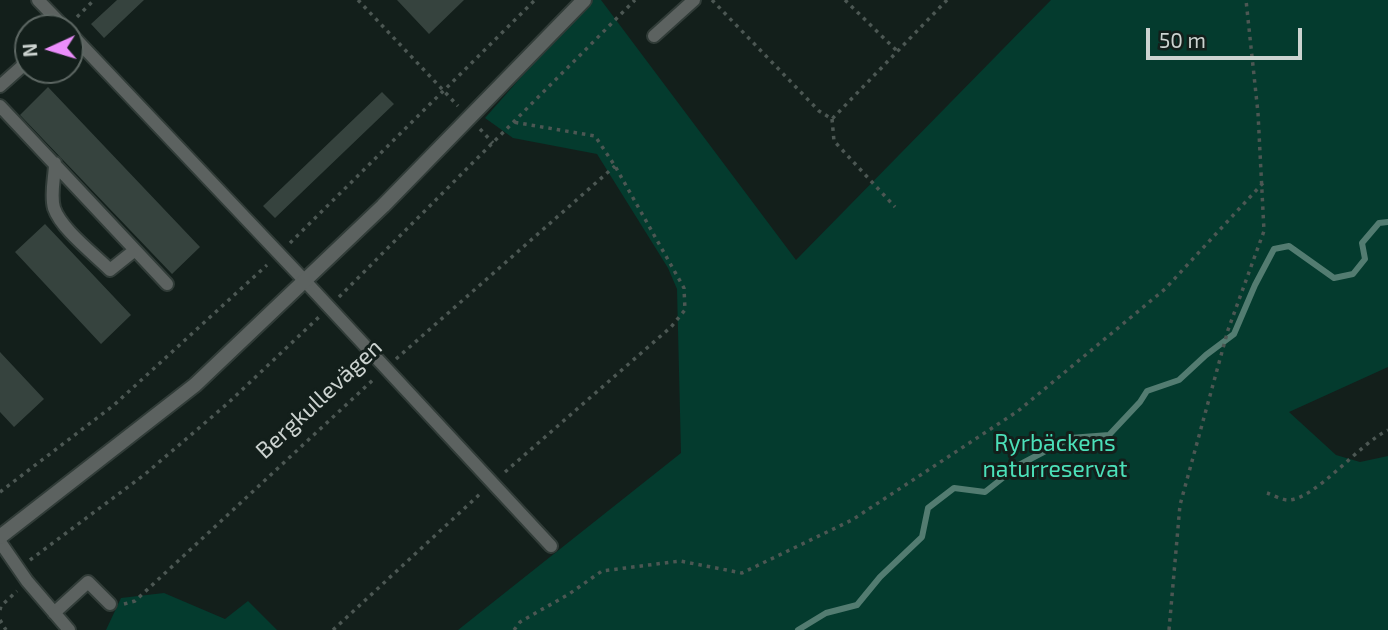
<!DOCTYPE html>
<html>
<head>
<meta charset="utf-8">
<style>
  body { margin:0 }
  #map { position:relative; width:1388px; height:630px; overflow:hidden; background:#131f1b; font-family:"Exo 2",sans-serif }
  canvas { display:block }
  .north { position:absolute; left:14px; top:14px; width:70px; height:70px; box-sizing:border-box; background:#131f1b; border:2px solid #5d6763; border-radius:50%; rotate:266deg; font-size:19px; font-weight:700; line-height:28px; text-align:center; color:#ccd3d0 }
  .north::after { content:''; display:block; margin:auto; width:24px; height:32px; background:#eb8dfb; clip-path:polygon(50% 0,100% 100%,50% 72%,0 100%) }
  .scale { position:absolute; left:1146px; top:28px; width:156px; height:32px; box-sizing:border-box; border:4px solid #ccd3d0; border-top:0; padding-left:9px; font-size:21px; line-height:24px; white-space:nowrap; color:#ccd3d0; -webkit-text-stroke:5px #131f1b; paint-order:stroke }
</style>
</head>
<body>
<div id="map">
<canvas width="1388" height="630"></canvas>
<div class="north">N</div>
<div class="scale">50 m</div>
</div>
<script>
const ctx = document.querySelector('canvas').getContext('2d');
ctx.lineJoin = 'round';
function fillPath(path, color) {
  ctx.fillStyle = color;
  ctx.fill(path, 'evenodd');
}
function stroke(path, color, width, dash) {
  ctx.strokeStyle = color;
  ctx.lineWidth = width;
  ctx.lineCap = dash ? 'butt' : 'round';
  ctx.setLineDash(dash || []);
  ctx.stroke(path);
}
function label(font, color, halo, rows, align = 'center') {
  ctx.font = font + ' "Exo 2",sans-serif';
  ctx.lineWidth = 6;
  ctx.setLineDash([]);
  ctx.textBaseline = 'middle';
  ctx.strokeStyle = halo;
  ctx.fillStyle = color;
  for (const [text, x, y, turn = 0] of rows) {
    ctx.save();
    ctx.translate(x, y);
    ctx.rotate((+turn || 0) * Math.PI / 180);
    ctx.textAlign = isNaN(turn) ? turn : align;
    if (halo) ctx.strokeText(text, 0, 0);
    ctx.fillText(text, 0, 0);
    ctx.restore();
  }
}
const green = new Path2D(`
  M589,0H601L796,260L1051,0H1388V367L1289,412L1336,455L1360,462L1388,456V630H458L681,453L677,289L668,268L597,154L513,138L485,118Z
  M164,593L225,619L248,601L277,630H106L121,598Z`);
const stream = new Path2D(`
  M798,630L826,613L857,605L880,577L922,537L928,508L954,488L985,492L1019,465L1070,438L1109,435L1140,402L1147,391L1179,380L1206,355L1234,334L1255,285L1274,249L1289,246L1334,278L1353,274L1365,259L1362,243L1379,223L1388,222`);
const building = new Path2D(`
  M117,0H144L104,38L91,24Z
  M397,0H464L429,34Z
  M48,87L200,247L172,274L20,115Z
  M382,92L394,104L275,218L263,206Z
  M45,224L131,315L101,344L15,252Z
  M0,352L44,399L14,427L0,412Z`);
const path = new Path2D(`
  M358,0L458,106
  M712,0L819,111L832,119L947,0
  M845,0L897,51
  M77,17L94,0
  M832,119L834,141L895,207
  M480,129L493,143
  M290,243L535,0
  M339,297L635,0
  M396,359L615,166
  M505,472L671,327L685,310L684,288L615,166L595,136L513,122
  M0,492L114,405L267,265
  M1267,493C1273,495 1282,500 1288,500C1315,500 1360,443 1388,430
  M30,560L144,475L227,404L319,317
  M124,604L135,601L375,378
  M0,610L1,606L17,591
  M0,620L6,630
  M333,630L481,493
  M514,630L520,622L569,594L602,571L680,561L742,573L852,520L1018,411L1165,289L1263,183
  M1169,630L1180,505L1228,330L1264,231L1258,113L1246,0`);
const service = new Path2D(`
  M38,0L65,28
  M70,33L304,280L551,546
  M654,36L694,0
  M0,86L28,61
  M0,106L167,284
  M55,163C55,177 50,194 54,208C61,229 94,254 110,270L135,250
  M0,542L27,581L69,630
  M54,613L88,582L110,604`);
const tertiary = new Path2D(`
  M0,537L195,385L383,206L584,0`);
const streetNames = [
  ["Bergkullevägen",319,399,-43]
];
const parkNames = [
  ["Ryrbäckens",1055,443],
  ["naturreservat",1055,469]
];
fillPath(green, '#043b2e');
stroke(stream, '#537c71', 6);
fillPath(building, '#36433e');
stroke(service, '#313c38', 16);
stroke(tertiary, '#313c38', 18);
stroke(path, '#4c5753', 3.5, [3.5, 5]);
stroke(service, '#5c6260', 12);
stroke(tertiary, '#5c6260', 14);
label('23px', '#ccd3d0', '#131f1b', streetNames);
label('23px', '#4be0b9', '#131f1b', parkNames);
</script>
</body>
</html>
